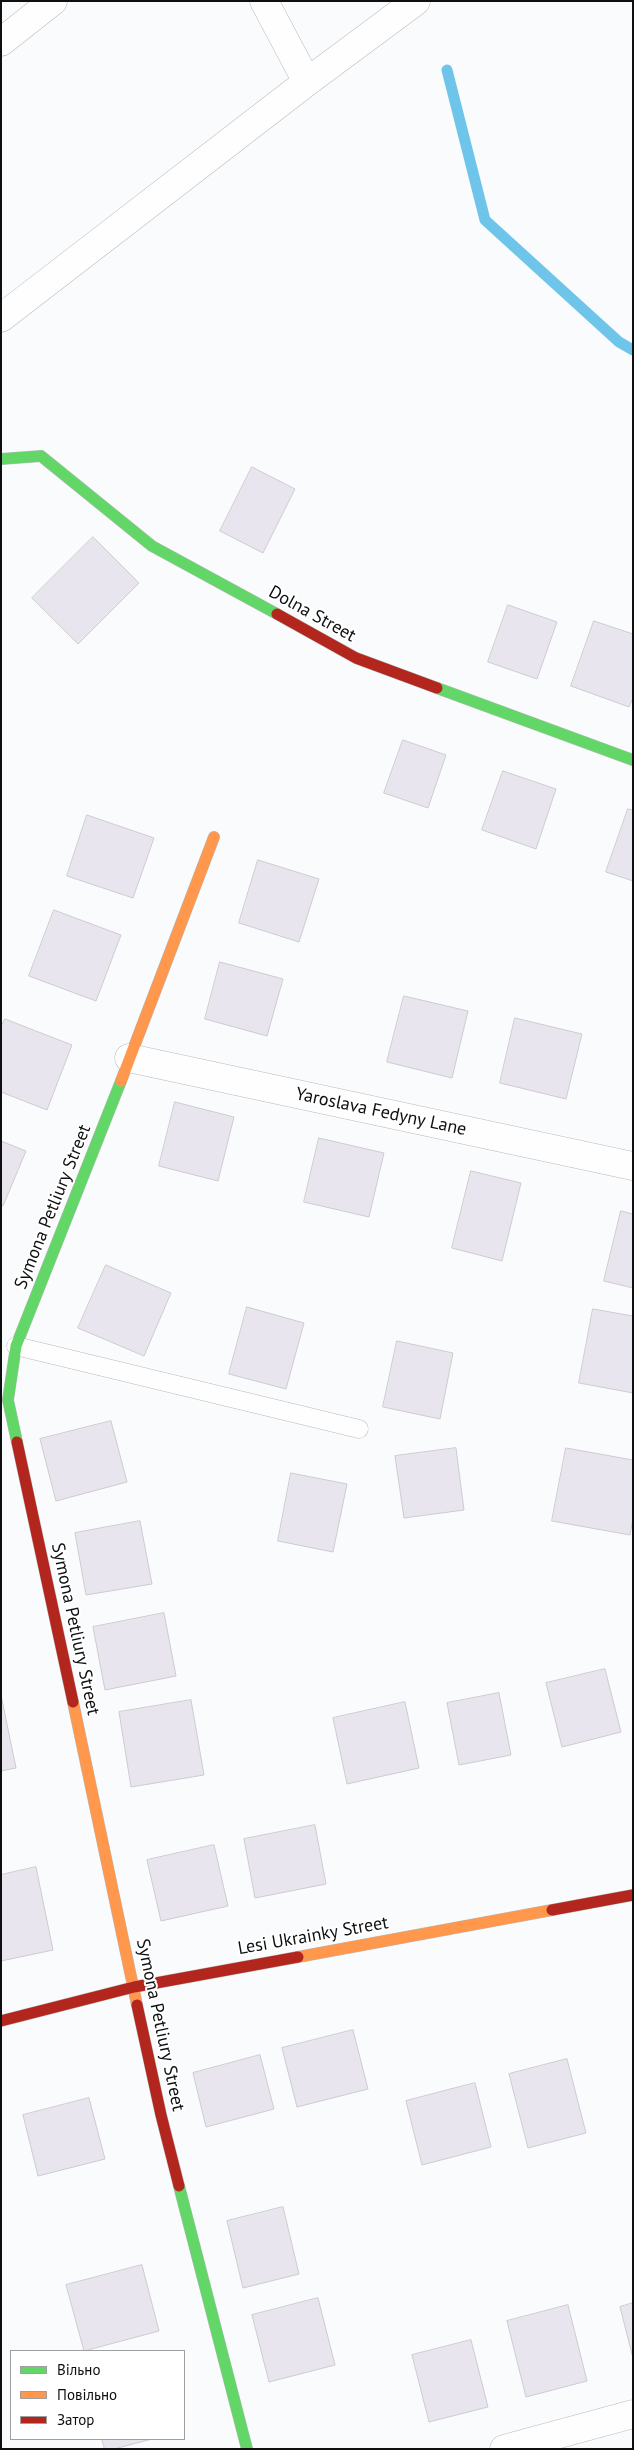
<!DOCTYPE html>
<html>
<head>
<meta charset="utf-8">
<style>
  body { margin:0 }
  #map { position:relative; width:634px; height:2450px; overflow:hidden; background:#f9fbfd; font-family:"PT Sans",sans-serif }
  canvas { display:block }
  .frame { position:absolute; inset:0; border:2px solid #0e0f10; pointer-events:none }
  .legend { position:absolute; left:10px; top:2350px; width:175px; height:90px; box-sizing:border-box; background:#fff; border:1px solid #9f9f9f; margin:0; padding:6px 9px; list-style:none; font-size:15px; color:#0e0f10 }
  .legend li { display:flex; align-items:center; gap:10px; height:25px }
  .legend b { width:25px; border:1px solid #9f9f9f }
</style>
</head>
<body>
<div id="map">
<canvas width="634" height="2450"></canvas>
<div class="frame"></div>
<ul class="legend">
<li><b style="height:6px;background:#63d668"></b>Вільно</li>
<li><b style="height:6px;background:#ff974d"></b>Повільно</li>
<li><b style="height:6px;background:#b3261e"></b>Затор</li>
</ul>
</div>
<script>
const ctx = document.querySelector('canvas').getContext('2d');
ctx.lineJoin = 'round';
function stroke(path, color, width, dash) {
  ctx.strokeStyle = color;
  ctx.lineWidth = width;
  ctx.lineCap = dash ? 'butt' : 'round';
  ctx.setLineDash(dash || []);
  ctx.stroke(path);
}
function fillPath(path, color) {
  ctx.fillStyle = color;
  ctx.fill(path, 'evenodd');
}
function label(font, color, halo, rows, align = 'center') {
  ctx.font = font + ' "PT Sans",sans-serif';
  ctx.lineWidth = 4;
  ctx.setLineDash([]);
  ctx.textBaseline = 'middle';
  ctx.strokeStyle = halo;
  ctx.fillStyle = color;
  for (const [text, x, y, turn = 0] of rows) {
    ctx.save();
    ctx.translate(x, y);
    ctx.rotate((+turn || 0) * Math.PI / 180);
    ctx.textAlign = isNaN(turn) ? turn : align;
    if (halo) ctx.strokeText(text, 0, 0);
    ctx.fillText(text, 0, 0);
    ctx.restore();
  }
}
const stream = new Path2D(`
  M447,70L485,220L619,342L633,350`);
const building = new Path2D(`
  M252,467L295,489L263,553L220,531Z
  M93,537L139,583L78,644L32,598Z
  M508,605L557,622L537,679L488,662Z
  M594,621L633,634V698L629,707L571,686Z
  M403,740L446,755L428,808L384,793Z
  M503,771L556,789L536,849L482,830Z
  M628,809L633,810V881L606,872Z
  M87,815L154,838L133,898L67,876Z
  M258,860L319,879L299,942L239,923Z
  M54,910L121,935L96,1001L29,976Z
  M220,962L283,979L267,1036L205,1019Z
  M404,996L468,1011L452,1078L387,1062Z
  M515,1018L582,1034L566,1099L500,1083Z
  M5,1019L72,1045L47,1110L1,1092V1027Z
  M175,1102L234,1117L218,1181L159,1166Z
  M319,1138L384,1153L369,1217L304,1202Z
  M1,1141L26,1151L3,1206L1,1205Z
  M471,1171L521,1183L502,1261L452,1248Z
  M621,1211L633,1214V1288L604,1281Z
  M106,1265L171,1293L144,1356L78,1328Z
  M247,1307L304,1323L286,1389L229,1374Z
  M593,1309L633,1316V1393L579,1383Z
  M397,1341L453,1353L440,1419L383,1407Z
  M111,1421L127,1482L56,1501L40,1439Z
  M456,1448L464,1510L404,1518L395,1456Z
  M566,1448L633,1460V1518L630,1535L552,1521Z
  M291,1473L347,1484L333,1552L278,1541Z
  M140,1521L152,1584L86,1595L75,1533Z
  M164,1613L176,1676L105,1690L93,1627Z
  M605,1669L621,1732L562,1747L546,1683Z
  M499,1693L511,1755L459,1765L447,1703Z
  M1,1695L16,1768L1,1771Z
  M191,1700L204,1775L131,1787L119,1712Z
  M405,1702L419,1768L347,1784L333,1718Z
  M315,1825L326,1884L255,1898L244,1839Z
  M214,1845L228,1906L161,1921L147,1860Z
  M36,1867L53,1950L1,1961V1875Z
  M353,2030L368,2089L297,2107L282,2048Z
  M260,2055L274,2109L206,2127L193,2073Z
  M567,2059L586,2133L528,2148L509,2074Z
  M475,2083L491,2147L422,2165L406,2101Z
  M89,2098L105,2159L38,2176L23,2115Z
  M283,2207L299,2274L243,2288L227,2221Z
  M142,2265L159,2331L84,2351L66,2285Z
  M318,2298L335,2365L269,2382L252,2315Z
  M633,2303V2358L620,2307Z
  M568,2305L587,2381L526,2397L507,2321Z
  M471,2340L488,2407L429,2422L412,2355Z
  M102,2439H152L114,2449H105Z`);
const lane = new Path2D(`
  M16,1346L359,1429`);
const street = new Path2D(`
  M264,1L307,82
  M1,42L53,1
  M1,318L307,82L416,1
  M129,1058L633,1166
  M504,2449L633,2414`);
const fast = new Path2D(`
  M1,459L41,456L152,546L277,614
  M437,688L633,760
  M17,1442L8,1400L16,1346L121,1081
  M179,2186L247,2449`);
const slow = new Path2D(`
  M121,1081L214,837
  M73,1702L137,2005
  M298,1957L552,1910`);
const jam = new Path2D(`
  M277,614L356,658L437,688
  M17,1442L73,1702
  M552,1910L633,1895
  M137,2005L161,2115L179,2186
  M1,2021L134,1987L298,1957`);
const streetNames = [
  ["Dolna Street",312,614,29],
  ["Yaroslava Fedyny Lane",381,1112,12],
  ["Symona Petliury Street",53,1207,-68],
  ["Symona Petliury Street",75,1629,78],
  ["Lesi Ukrainky Street",313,1936,-10],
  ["Symona Petliury Street",160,2025,78]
];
stroke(stream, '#6ec5e9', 11);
fillPath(building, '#e9e5ef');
stroke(building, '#ccccce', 1);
stroke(lane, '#b9bbbc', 19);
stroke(street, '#b9bbbc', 29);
stroke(fast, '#b9bbbc', 12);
stroke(slow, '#b9bbbc', 12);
stroke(jam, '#b9bbbc', 12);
stroke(lane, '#fefeff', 18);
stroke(street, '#fefeff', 28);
stroke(fast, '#63d668', 11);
stroke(slow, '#ff974d', 11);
stroke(jam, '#b3261e', 11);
label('18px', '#0e0f10', '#fff', streetNames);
</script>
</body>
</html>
